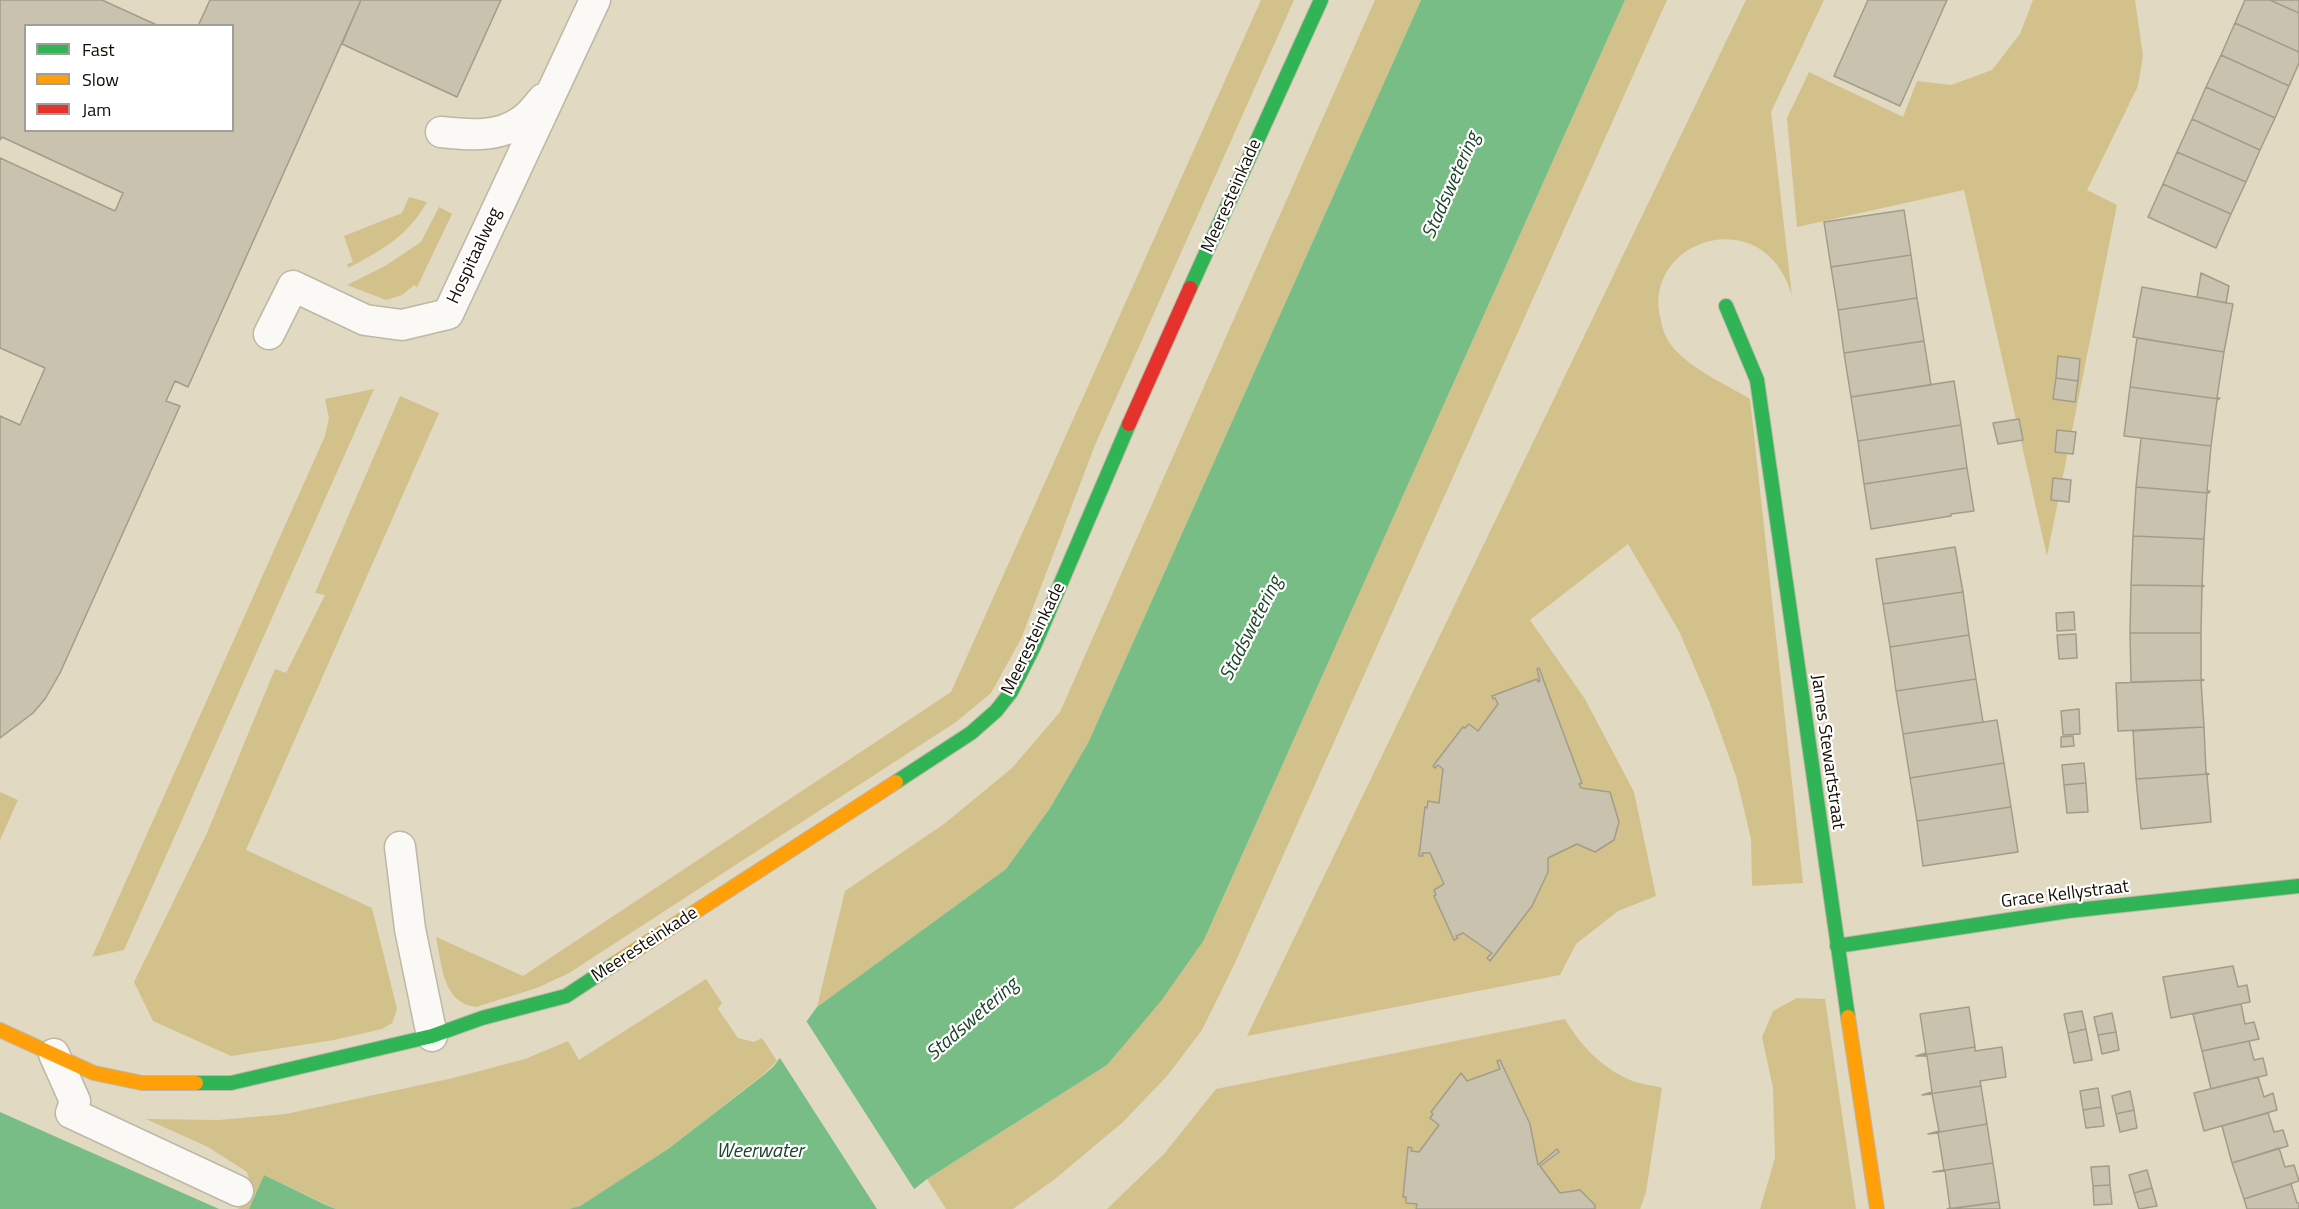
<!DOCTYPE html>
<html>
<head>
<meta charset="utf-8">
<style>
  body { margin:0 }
  #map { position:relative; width:2299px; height:1209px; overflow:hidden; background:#e1d9c1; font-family:"Titillium Web",sans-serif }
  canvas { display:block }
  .legend { position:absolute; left:24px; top:24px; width:210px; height:108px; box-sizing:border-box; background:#fff; border:2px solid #a09e99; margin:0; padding:8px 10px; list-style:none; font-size:18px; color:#120c01 }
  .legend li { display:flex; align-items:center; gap:12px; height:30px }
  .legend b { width:30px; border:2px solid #a09e99 }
</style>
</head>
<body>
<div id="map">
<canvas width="2299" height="1209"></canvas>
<ul class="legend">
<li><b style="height:8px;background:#30b455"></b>Fast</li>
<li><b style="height:8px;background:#ff9f0a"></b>Slow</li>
<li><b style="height:8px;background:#e5322d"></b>Jam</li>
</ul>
</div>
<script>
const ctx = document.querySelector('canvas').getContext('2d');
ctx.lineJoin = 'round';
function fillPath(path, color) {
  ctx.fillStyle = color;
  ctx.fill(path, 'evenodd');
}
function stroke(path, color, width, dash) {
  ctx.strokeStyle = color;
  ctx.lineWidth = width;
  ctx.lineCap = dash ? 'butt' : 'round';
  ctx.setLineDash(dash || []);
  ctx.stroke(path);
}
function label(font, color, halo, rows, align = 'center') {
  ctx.font = font + ' "Titillium Web",sans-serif';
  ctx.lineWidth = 4.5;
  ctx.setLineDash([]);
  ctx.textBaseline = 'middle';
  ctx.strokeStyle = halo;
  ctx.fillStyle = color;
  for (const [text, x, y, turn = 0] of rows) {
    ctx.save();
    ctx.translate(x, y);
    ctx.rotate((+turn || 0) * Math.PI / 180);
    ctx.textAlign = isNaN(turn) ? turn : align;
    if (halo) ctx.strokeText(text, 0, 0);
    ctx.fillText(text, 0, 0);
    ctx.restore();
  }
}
const green = new Path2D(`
  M1261,0H1294L1095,445L1021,639L991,693L956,722L569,973L537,988L476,1007C442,1003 442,964 436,937L523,976L951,692Z
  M1375,0H1421L1088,743L1050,808L1006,869L817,1007L845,891L944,824L1012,768L1060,712Z
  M1625,0H1667L1234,965L1202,1030L1167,1076L1123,1122L1055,1179L1013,1209H946L927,1179L1107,1065L1204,940Z
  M1746,0H1824L1771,112L1792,296C1765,200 1644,239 1660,316C1662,326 1664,336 1671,345C1690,369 1724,383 1750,399L1803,883L1752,886L1751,839L1736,776L1709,701L1679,631L1628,544L1530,620L1585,699L1634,792L1656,896L1618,911L1576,944L1560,975L1247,1036Z
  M2033,0H2135L2143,56L2138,86L2087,190L2117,205L2047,556L1964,190L1797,227L1787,118L1809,72L1903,117L1917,81L1951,85L1992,70L2020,34Z
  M409,197L427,202C407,237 382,250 348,268L347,264L353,262L344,236L402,213Z
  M439,207L452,214L417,287L414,285L402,295L386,300L347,285L385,266L421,242Z
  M374,389L124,950L92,957L325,436L329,418L325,399Z
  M400,396L439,413L246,850L372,908L397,1009L392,1023L382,1029L334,1040L231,1056L153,1021L134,982L207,833L275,669L286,673L325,595L315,593Z
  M0,792L18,800L0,840Z
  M706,979L722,1003L718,1009L738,1038L754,1042L762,1038L777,1061L764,1074L668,1149L580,1206L569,1209H336L264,1175L249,1209H238L251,1186L247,1172L208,1147L146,1119L219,1120L286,1114L453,1078L525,1059L568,1041L579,1060Z
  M1797,998L1825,999L1856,1209H1760L1775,1158L1773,1088L1762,1037L1773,1011Z
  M1565,1019C1580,1045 1602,1068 1630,1080C1639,1084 1652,1085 1662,1088L1646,1192L1640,1209H1107L1164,1154L1216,1089Z`);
const water = new Path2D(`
  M1421,0H1625L1204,940L1161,1001L1107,1065L927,1179L889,1209H569L580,1206L668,1149L765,1074L774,1066L817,1007L1006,869L1050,808L1088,743Z
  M0,1112L219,1209H0Z
  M264,1175L326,1205L336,1209H249Z`);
const pier = new Path2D(`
  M805,1019L916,1192L894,1209H877L778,1055Z`);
const building = new Path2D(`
  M0,0H102L159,26H26V130H232V26H198L210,0H361L188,387L175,381L166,401L180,406L60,673L45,699L33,713L0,738V416L20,425L45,368L0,348V158L115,211L123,193L2,137L0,140Z
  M361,0H501L457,97L342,44Z
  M1868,0H1947L1900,106L1834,76Z
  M2245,0H2270L2299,13V52L2235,23Z
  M2270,0H2299V13Z
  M2235,23L2299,52V63L2289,86L2221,55Z
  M2221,55L2289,86L2275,118L2206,87Z
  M2206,87L2275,118L2260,150L2192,119Z
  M2192,119L2260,150L2246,182L2177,152Z
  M2177,152L2246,182L2231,214L2163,184Z
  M2163,184L2231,214L2216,248L2148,217Z
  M1904,210L1911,255L1831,267L1824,222Z
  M1911,255L1917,298L1838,310L1831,267Z
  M2201,273L2229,286L2226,303L2197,297Z
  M2142,287L2233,304L2224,352L2133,337Z
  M1917,298L1924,341L1844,353L1838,310Z
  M2137,338L2224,352L2217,398H2220L2219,399L2130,387Z
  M1924,341L1931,385L1851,397L1844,353Z
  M2058,356L2080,359L2078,381L2056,378Z
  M2056,378L2078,381L2075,402L2053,399Z
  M1954,381L1961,425L1858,441L1851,397Z
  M2130,387L2219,399L2217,400L2211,446L2124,436Z
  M2019,419L2023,440L1998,444L1993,423Z
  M1961,425L1967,468L1864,484L1858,441Z
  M2057,430L2076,432L2073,454L2055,452Z
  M2141,438L2211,446L2207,491H2210L2209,493L2136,487Z
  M1967,468L1974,511L1951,514V516L1871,529L1864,484Z
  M2053,478L2071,480L2069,502L2051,500Z
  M2136,487L2209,493H2207L2204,539L2133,536Z
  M2133,536L2204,539L2202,585L2204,586L2131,585Z
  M1955,547L1963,592L1883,604L1876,559Z
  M2131,585L2204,586L2202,587L2201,633H2130Z
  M1963,592L1969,635L1890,647L1883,604Z
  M2074,612L2075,630L2057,631L2056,613Z
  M2130,633H2201V679L2204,680L2131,682Z
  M2076,634L2077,658L2059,659L2057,635Z
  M1969,635L1976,679L1896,691L1890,647Z
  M1539,668L1582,783L1579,784L1581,788L1610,792L1619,822L1614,840L1595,852L1577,844L1548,858V872L1532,906L1490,961L1487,958L1492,953L1463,933L1456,936L1458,938L1454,940L1434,896L1436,895L1434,890L1444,884L1430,853H1422L1423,856H1419L1425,807L1427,808L1428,801L1439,803L1443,769L1438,765L1435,768L1433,766L1463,727L1465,728L1469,724L1478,731L1498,704L1495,698L1493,699L1492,696L1537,679L1538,682L1540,681L1537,669Z
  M1976,679L1983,722L1903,734L1896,691Z
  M2204,680L2201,681L2204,727L2118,731L2116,683Z
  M2079,709L2080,734L2063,735L2061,711Z
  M1997,720L2004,763L1910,778L1903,734Z
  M2204,727L2206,773L2209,774L2136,779L2133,731Z
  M2073,736L2074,746L2061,747V737Z
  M2004,763L2011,807L1917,821L1910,778Z
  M2084,763L2086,783L2064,785L2062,765Z
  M2209,774L2207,775L2211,822L2141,829L2136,779Z
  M2086,783L2088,812L2067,813L2064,785Z
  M2011,807L2018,852L1923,866L1917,821Z
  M2233,966L2238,987L2247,985L2250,1002L2171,1018L2163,977Z
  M2241,1004L2245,1024L2254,1022L2259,1039L2202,1051L2193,1014Z
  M1969,1007L1975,1047L1916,1056L1926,1053L1920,1014Z
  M2082,1011L2086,1029L2068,1033L2064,1014Z
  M2112,1013L2116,1032L2098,1035L2094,1017Z
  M2086,1029L2092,1060L2074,1063L2068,1033Z
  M2116,1032L2119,1050L2102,1054L2098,1035Z
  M2249,1041L2254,1060L2263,1058L2267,1075L2211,1089L2202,1051Z
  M1975,1047V1051L2002,1047L2006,1077L1980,1081L1981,1086L1922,1095L1932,1092L1927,1056H1916Z
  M1500,1060L1530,1124L1538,1165L1557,1149L1559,1152L1540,1166L1560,1193L1580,1190L1595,1205V1209H1416L1417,1204L1406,1203V1197H1403L1408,1147L1412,1148L1411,1151L1419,1152L1439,1125L1430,1118L1433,1114L1431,1112L1461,1073L1467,1081L1500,1069L1497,1061Z
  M2258,1077L2264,1097L2273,1093L2277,1110L2204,1131L2194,1093Z
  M1981,1086L1987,1124L1928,1134L1939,1131L1932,1094L1922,1095Z
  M2098,1088L2101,1107L2083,1110L2080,1091Z
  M2130,1091L2134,1110L2116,1114L2112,1096Z
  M2101,1107L2104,1126L2086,1128L2083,1110Z
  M2134,1110L2137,1128L2120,1132L2116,1114Z
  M2268,1113L2274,1132L2283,1130L2288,1146L2232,1163L2222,1126Z
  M1987,1124L1993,1163L1933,1172L1944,1170L1938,1133L1928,1134Z
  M2279,1148L2285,1167L2294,1165L2299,1181L2244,1199L2232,1163Z
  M1993,1163L1999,1202L1947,1209L1950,1208L1945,1171L1933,1172Z
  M2109,1166L2110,1185L2093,1186L2091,1167Z
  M2147,1170L2152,1188L2134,1193L2129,1175Z
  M2291,1184L2297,1203H2299V1209H2247L2244,1199Z
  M2110,1185L2112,1204L2094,1205L2093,1186Z
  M2152,1188L2157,1206L2139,1209L2134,1193Z
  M1999,1202L2000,1209H1950Z`);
const lane = new Path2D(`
  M441,132C469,135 500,138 523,120C531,115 537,106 543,99
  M269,334L293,286L365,320L402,325L448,314L595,0
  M400,847L410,929L432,1036
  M54,1054L75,1101L71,1113L238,1191`);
const fast = new Path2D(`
  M1190,288L1321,0
  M1726,306L1757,380L1848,1017
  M896,782L971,733L996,711L1011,692L1034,646L1129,424
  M1837,946L2068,911L2299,886
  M196,1083H231L432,1036L482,1018L566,996L616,963`);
const slow = new Path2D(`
  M616,963L896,782
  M1848,1017L1877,1209
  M0,1030L94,1073L142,1083H196`);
const jam = new Path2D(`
  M1129,424L1190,288`);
const streetNames = [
  ["Meeresteinkade",1232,196,-66],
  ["Hospitaalweg",475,256,-65],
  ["Meeresteinkade",1034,639,-64],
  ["James Stewartstraat",1827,752,82],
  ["Grace Kellystraat",2065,895,-7],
  ["Meeresteinkade",645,945,-33]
];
const waterNames = [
  ["Stadswetering",1452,186,-66],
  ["Stadswetering",1252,629,-63],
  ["Stadswetering",973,1020,-41],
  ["Weerwater",760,1152]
];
fillPath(green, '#d3c18c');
fillPath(water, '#79bd86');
fillPath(pier, '#e1d9c1');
fillPath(building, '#c9c2af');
stroke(building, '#a29c89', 1.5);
stroke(lane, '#bdb8a5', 33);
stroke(fast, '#bdb8a5', 16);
stroke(slow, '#bdb8a5', 16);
stroke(jam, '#bdb8a5', 16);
stroke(lane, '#faf9f6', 30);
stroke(fast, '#30b455', 14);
stroke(slow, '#ff9f0a', 14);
stroke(jam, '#e5322d', 14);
label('18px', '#120c01', '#fff', streetNames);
label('italic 20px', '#1c4529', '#fff', waterNames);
</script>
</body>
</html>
